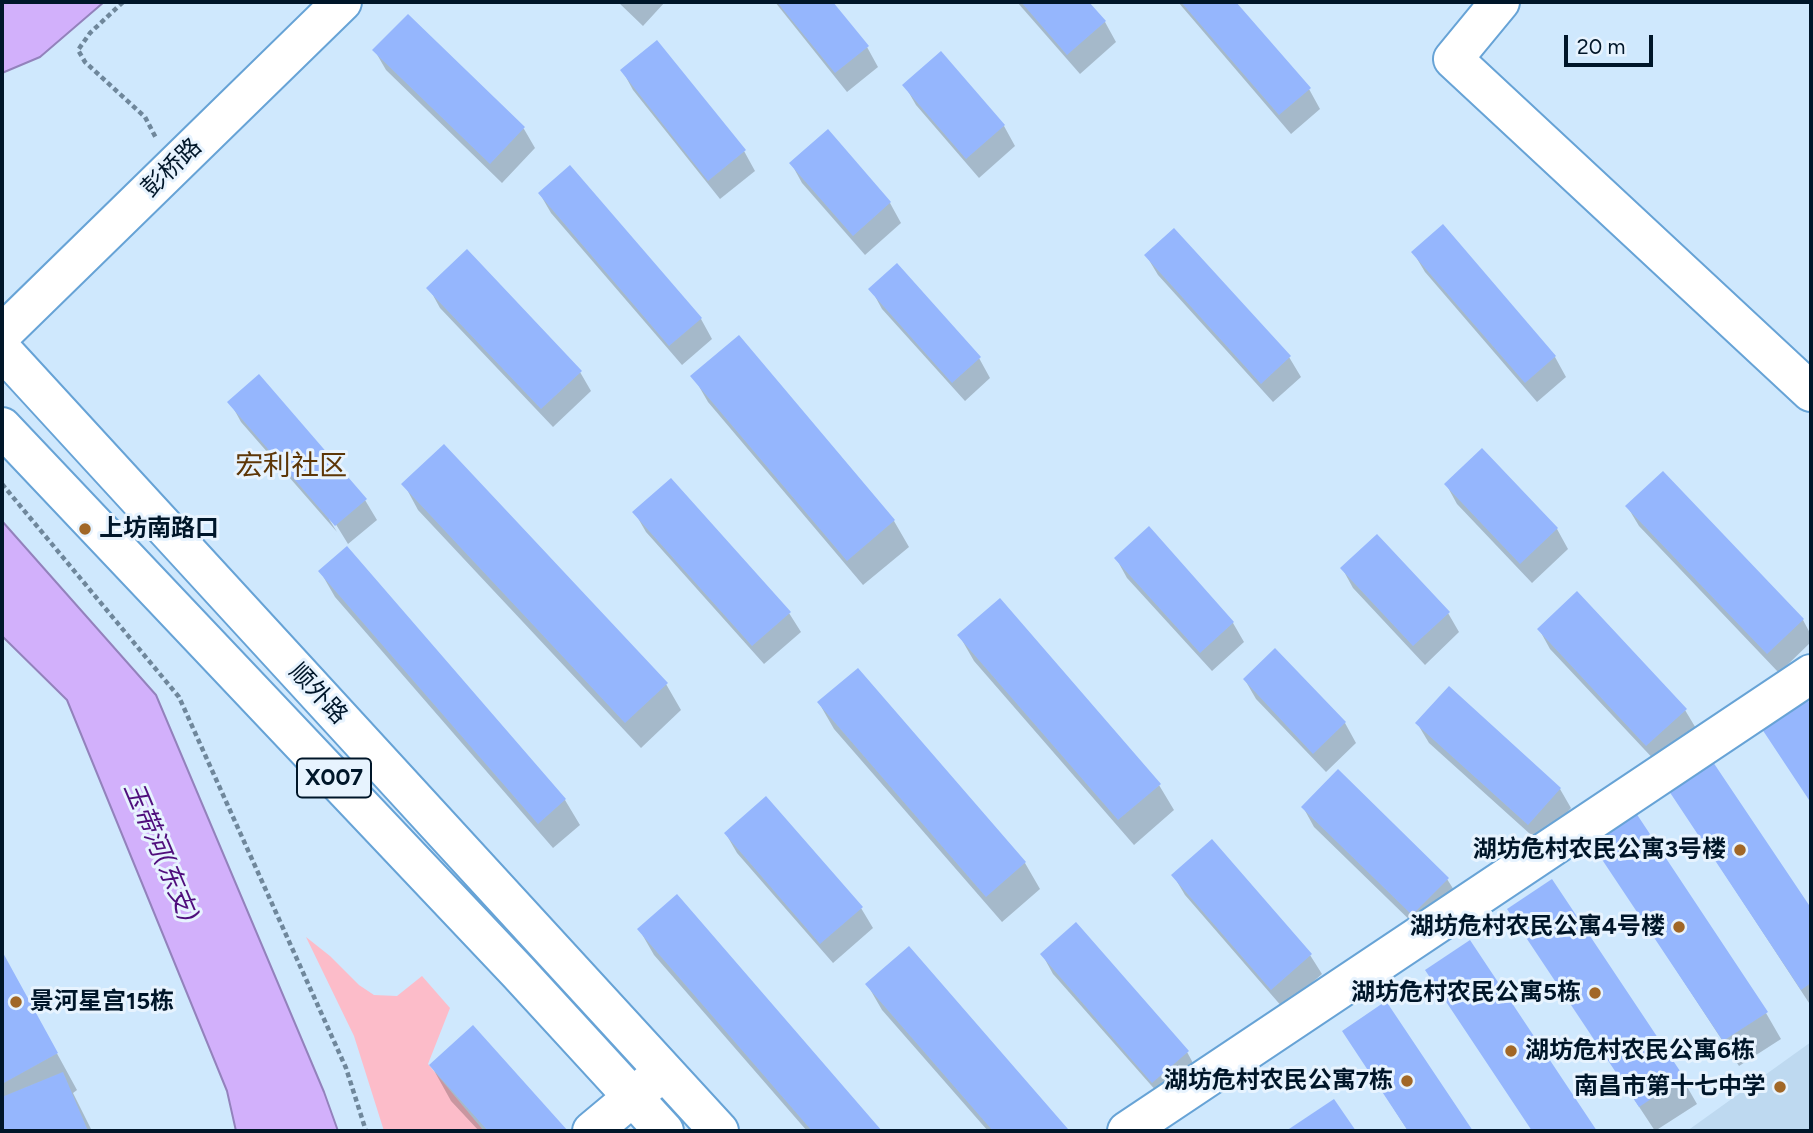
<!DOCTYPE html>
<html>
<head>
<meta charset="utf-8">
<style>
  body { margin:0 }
  #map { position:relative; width:1813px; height:1133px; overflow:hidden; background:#cfe8fd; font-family:Figtree,sans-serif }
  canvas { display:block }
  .frame { position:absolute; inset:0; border:4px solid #001629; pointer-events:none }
  .scale { position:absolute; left:1564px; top:35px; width:89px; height:32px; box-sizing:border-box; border:4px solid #001629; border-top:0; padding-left:9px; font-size:21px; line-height:24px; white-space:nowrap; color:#001629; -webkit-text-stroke:5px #e7f3fe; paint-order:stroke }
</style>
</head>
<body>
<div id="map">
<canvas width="1813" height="1133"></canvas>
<div class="frame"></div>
<div class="scale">20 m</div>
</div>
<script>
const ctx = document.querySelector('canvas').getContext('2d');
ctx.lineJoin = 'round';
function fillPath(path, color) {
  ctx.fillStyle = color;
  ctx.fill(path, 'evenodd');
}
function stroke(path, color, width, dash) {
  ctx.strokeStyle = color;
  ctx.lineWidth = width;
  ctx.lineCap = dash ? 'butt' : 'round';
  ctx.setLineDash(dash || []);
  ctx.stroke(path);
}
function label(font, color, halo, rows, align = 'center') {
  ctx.font = font + ' Figtree,"Noto Sans SC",sans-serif';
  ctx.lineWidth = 6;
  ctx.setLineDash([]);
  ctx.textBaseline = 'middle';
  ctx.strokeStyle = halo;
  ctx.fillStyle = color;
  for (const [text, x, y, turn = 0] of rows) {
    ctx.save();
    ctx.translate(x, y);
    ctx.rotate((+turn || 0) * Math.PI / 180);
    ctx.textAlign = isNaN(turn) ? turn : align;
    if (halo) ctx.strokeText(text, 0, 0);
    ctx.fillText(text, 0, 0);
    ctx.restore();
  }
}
const built = new Path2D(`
  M1811,1042V1131H1687Z`);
const green = new Path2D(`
  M306,937L330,956L359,985L374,995L397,996L422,976L450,1008L428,1064L484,1131H384L354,1036Z`);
const water = new Path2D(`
  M2,2H104L40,57L2,73Z
  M2,521L156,695L324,1092L338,1131H236L227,1091L67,700L2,636Z`);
const shadow = new Path2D(`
  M618,2H665L643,26Z
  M775,2H831L867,47L878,67L847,92Z
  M1017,2H1087L1105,22L1116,42L1080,74Z
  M1178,2H1234L1309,89L1320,109L1291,134Z
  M408,16L524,129L535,148L502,183L386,70L375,51Z
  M622,70L744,151L755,171L720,199L633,90Z
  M905,86L1004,126L1015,146L979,178L916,105Z
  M828,131L890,203L901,223L865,255L802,183L791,163Z
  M540,194L701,319L712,339L682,365L551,213Z
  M1443,227L1555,357L1566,377L1537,402L1425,272L1413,252Z
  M1146,255L1289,357L1301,377L1273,402L1158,275Z
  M429,288L580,372L591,391L553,427L440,308Z
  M871,289L979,358L990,378L965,401L882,309Z
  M738,338L894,521L909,547L863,585L708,402L693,376Z
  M230,402L365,500L377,520L348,544L332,518L329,519L337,532L241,422Z
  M404,484L666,684L681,710L641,748L418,510Z
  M1446,484L1557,529L1568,549L1532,583L1457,504Z
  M1627,506L1803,620L1811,635V642L1779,673L1639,526Z
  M635,513L789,613L801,632L764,664L646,532Z
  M1116,558L1233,623L1244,642L1212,671L1127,578Z
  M1342,568L1448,613L1459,632L1425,665L1353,588Z
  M320,571L565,800L580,825L553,848L335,597Z
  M1539,629L1685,710L1697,730L1659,765L1550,649Z
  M959,635L1159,785L1174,810L1134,845L974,661Z
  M858,670L1025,863L1040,889L1002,922L834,729L819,703Z
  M1245,680L1345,723L1356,743L1326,772L1256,699Z
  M1417,723L1560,789L1571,808L1540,843L1429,743Z
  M1713,764L1811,912V1006L1671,792Z
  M1303,807L1447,879L1459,898L1424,934L1314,827Z
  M726,834L861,908L873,928L833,963L737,853Z
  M1593,843L1766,1013L1781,1039L1739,1066Z
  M1173,875L1310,955L1322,974L1283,1008L1185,895Z
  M676,897L880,1131H807L654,955L639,929Z
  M1509,909L1682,1078L1697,1104L1655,1131Z
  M909,948L1067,1131H988L882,1010L867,984Z
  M2,953L77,1090L73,1093L92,1131H2Z
  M1042,954L1187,1052L1198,1072L1165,1101L1053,974Z
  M1386,1004L1471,1131H1408L1344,1031Z
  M473,1028L566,1131H479L451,1101L431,1065Z`);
const building = new Path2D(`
  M777,2H833L869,46L835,73Z
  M1021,2H1089L1106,21L1067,55Z
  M1181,2H1236L1311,88L1279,115Z
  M408,14L525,127L490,164L372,50Z
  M657,40L746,150L708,181L620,70Z
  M941,51L1005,125L966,159L902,85Z
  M828,129L891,202L853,236L789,163Z
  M570,165L702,318L669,346L538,193Z
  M1443,224L1556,356L1525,383L1411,252Z
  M1174,228L1291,356L1261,384L1144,255Z
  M467,249L582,371L541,409L426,288Z
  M897,263L981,357L952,383L868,289Z
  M739,335L895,520L847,561L690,376Z
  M259,374L367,499L335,526L227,402Z
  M444,444L668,683L625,723L401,484Z
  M1482,448L1558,528L1520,564L1444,484Z
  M1663,471L1804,619L1767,654L1625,506Z
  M671,478L791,612L752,646L632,512Z
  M1149,526L1234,622L1200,653L1114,558Z
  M1377,534L1450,612L1413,646L1340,568Z
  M347,546L566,799L538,824L318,571Z
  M1577,591L1687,709L1646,746L1537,629Z
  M1000,598L1161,784L1118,820L957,635Z
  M1275,648L1346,722L1313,754L1243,679Z
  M858,668L1026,862L986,897L817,702Z
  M1449,686L1561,788L1528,825L1415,723Z
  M1804,694L1811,705V803L1758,723Z
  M1713,762L1811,908V983L1801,990L1669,791Z
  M1338,769L1449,878L1412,915L1301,807Z
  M766,796L863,907L820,944L724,833Z
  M1636,813L1768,1012L1723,1041L1591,843Z
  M1212,839L1312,954L1271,990L1171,875Z
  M1552,879L1684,1077L1639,1107L1507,909Z
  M677,894L882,1131H812L637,929Z
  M1076,922L1189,1051L1152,1083L1040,954Z
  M1470,940L1597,1131H1532L1425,970Z
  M909,946L1068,1129L1066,1131H993L865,984Z
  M2,951L58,1053L2,1084Z
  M1386,1001L1473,1131H1408L1342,1031Z
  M473,1025L568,1131H488L429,1065Z
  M63,1072L88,1131H2V1097Z
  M1334,1099L1356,1131H1291L1289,1129Z`);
const path = new Path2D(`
  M123,2L90,33L78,50L85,62L145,117L156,138
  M2,484L179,697L346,1068L366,1131`);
const minor = new Path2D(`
  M1500,2L1453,59L1811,392
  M2,334L342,2
  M592,1131L659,1075
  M1127,1131L1811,674`);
const major = new Path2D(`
  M2,350L719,1131
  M2,427L518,972L664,1131`);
const markers = [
  [85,529,7,"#a16727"],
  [1740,850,7,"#a16727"],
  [1679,927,7,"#a16727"],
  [1595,993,7,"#a16727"],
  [16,1002,7,"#a16727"],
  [1511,1051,7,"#a16727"],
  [1407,1081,7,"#a16727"],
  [1780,1087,7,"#a16727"]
];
const shields = [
  [334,778,74]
];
const shieldNames = [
  ["X007",334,778]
];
const streetNames = [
  ["彭桥路",172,168,-44],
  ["顺外路",318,694,47]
];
const poiNames = [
  ["上坊南路口",99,529,"left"],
  ["湖坊危村农民公寓3号楼",1726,850],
  ["湖坊危村农民公寓4号楼",1665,927],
  ["湖坊危村农民公寓5栋",1581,993],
  ["景河星宫15栋",30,1002,"left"],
  ["湖坊危村农民公寓6栋",1525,1051,"left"],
  ["湖坊危村农民公寓7栋",1393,1081],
  ["南昌市第十七中学",1766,1087]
];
const waterNames = [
  ["玉带河(东支)",160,852,67]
];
const quarterNames = [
  ["宏利社区",291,467]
];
fillPath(built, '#bed9f0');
fillPath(green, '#fcbcc9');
fillPath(water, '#d2b0fb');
stroke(water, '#9382bc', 2);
fillPath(shadow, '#0003');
fillPath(building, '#95b6fd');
stroke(minor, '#67a3d6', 42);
stroke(major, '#67a3d6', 42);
stroke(path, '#6f879b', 4.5, [5, 3.5]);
stroke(minor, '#fff', 38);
stroke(major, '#fff', 38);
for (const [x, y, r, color] of markers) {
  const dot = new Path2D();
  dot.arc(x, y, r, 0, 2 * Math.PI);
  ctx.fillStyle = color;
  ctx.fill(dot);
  stroke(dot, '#e7f3fe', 2.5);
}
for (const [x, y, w] of shields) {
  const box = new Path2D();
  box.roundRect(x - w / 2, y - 19.5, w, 39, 5);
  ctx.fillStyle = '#e7f3fe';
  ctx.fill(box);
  stroke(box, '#001629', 2);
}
label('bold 23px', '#001629', null, shieldNames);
label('24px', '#001629', '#e7f3fe', streetNames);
label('bold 24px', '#001629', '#e7f3fe', poiNames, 'right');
label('italic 26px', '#4f0e7c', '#e7f3fe', waterNames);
label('28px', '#5d3606', '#e7f3fe', quarterNames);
</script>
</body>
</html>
